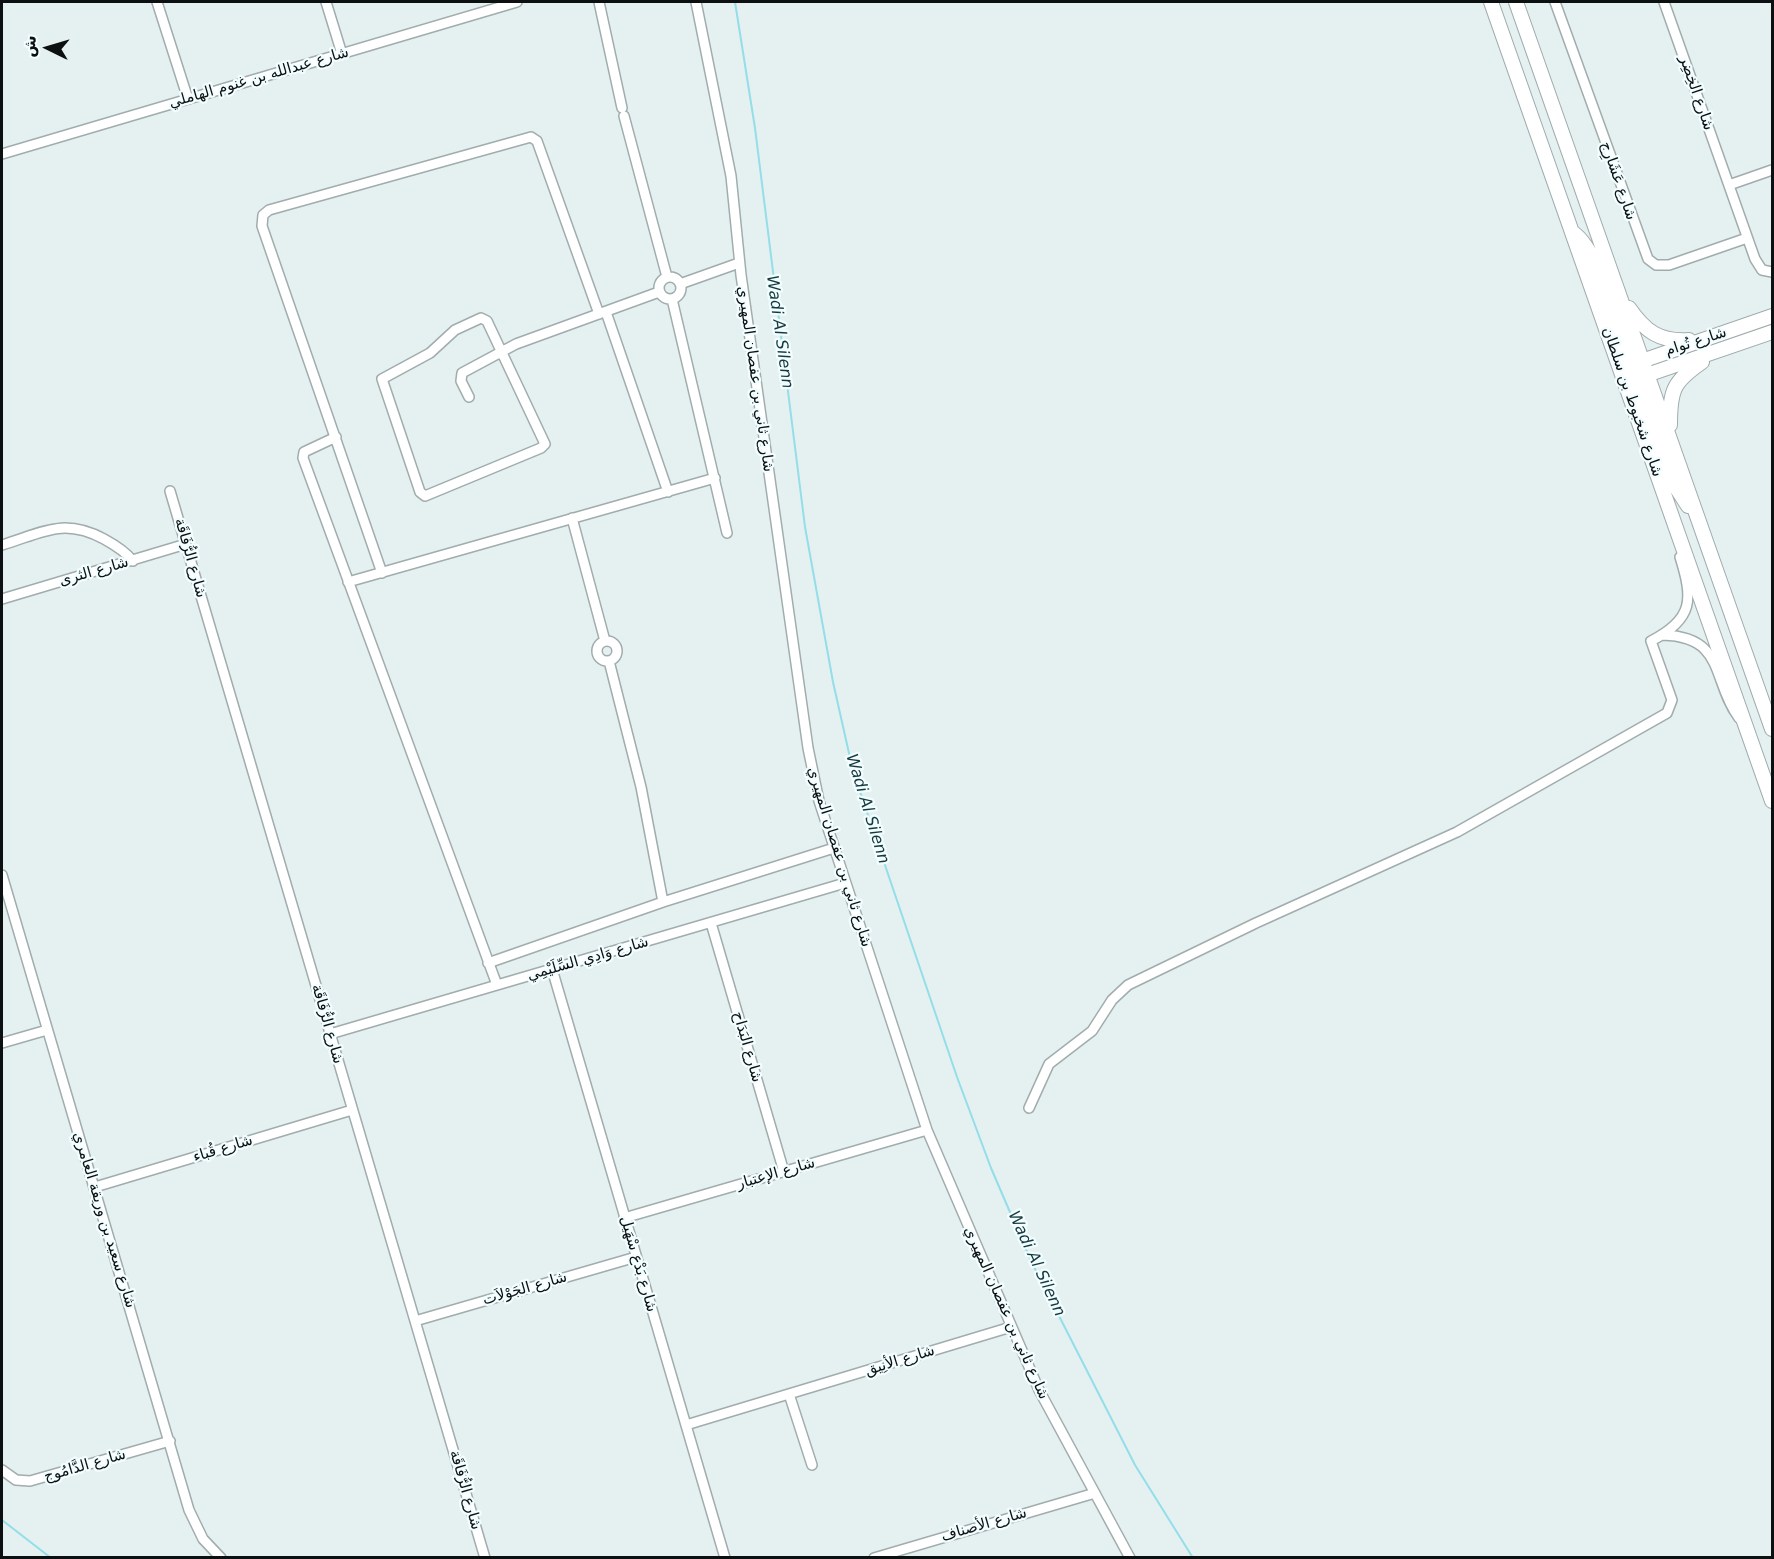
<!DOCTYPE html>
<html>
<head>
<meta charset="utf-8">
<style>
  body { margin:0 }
  #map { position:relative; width:1774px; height:1559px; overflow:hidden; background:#e5f0f1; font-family:"DejaVu Sans","Noto Sans Arabic",sans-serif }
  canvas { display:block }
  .frame { position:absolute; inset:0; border:3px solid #0d1011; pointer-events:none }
  .north { position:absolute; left:18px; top:18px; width:60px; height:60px; -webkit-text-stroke:4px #f2fdff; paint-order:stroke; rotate:275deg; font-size:16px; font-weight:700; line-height:24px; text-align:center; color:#0d1011 }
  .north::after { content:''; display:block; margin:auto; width:21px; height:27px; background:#0d1011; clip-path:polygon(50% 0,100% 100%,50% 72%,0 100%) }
</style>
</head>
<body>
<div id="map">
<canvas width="1774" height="1559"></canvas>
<div class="frame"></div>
<div class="north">ش</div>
</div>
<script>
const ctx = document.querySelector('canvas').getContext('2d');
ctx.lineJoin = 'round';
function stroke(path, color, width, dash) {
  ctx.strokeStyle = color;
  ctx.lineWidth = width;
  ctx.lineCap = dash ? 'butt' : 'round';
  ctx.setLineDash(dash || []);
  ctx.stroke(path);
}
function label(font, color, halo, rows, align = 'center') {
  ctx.font = font + ' "DejaVu Sans","Noto Sans Arabic",sans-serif';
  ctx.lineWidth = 4.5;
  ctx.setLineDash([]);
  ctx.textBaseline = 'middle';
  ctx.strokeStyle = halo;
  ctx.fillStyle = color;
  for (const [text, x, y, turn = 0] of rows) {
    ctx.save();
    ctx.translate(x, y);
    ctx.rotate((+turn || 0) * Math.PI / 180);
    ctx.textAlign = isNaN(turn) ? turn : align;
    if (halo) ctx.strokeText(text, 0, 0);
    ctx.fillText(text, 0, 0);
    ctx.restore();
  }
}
const stream = new Path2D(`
  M735,2L755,128L805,527L833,682L853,771L957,1077L991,1168L1031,1261L1135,1465L1193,1558
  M2,1520L51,1558`);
const minor = new Path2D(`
  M157,2L188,99
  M326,2L342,54
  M599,2L622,108
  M696,2L731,176L741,275L808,748L819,801L927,1130L1039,1390L1130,1558
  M1555,2L1648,259L1656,265H1669L1747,238
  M1664,2L1755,259L1762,270L1772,272
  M624,116L667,277
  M2,154L517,2
  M1729,185L1772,170
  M659 288a11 11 0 1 1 22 0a11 11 0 1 1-22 0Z
  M680,284L739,263
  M672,299L727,533
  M606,312L668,492
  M481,318L487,321L545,444L541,448L425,496L420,492L382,379L430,353L455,330Z
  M469,397L461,381L462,373L516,344L659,292
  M336,437L304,452L303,458L497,985
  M170,491L485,1558
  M572,518L605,641
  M2,545C42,533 63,517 104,539C115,545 125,551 133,561
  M382,573L262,226L263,215L269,210L531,137L537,141L599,314
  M348,582L715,478
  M2,599L186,544
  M1663,635C1726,637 1711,680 1739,718
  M597 651a10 10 0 1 1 20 0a10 10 0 1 1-20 0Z
  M609,661L641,787L663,902
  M2,875L189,1510L203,1539L221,1558
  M711,923L784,1172
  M488,963L663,902L834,848
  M552,969L725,1558
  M330,1034L845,883
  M2,1043L47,1030
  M1029,1108L1049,1064L1092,1031L1112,1000L1128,985L1256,923L1457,832L1667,713L1672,700L1651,641C1694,619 1693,599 1680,557
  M95,1187L352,1110
  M624,1218L927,1130
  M415,1321L636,1257
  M789,1394L812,1465
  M686,1425L1011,1327
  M2,1470L16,1480L30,1481L170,1441
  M874,1558L1095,1493`);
const primary = new Path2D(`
  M1491,2L1772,801
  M1516,2L1772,729
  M1572,232C1600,249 1619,332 1631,365L1640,373
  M1629,308C1645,331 1659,342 1689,340
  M1636,363L1772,316
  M1620,368L1635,374L1677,489L1688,506
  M1641,377L1772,332
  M1670,425C1670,390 1673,382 1702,362`);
const streetNames = [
  ["شارع عبدالله بن غنوم الهاملي",259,78,-16],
  ["شارع الخِضِر",1696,93,71],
  ["شارع عَشَارِج",1618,181,71],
  ["شارع تُوام",1696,342,-18],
  ["شارع ثاني بن عفصان المهيري",755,379,82],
  ["شارع شخبوط بن سلطان",1632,402,71],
  ["شارع الرُّفَاقَة",190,558,74],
  ["شارع الثرى",94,572,-16],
  ["شارع ثاني بن عفصان المهيري",839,857,73],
  ["شارع وَادِي السِّلَيْمِي",588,959,-16],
  ["شارع الرُّفَاقَة",327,1024,74],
  ["شارع البَدَاح",747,1047,74],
  ["شارع قُباء",223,1149,-17],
  ["شارع الإعتبار",776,1174,-16],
  ["شارع سعيد بن وريقة العامري",104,1220,73],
  ["شارع بَدْع سْهَيل",638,1264,74],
  ["شارع الجَوْلاَت",525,1289,-16],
  ["شارع ثاني بن عفصان المهيري",1006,1313,66],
  ["شارع الأنِيق",900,1361,-17],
  ["شارع الدَّامُوج",85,1466,-16],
  ["شارع الرُّفَاقَة",465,1490,74],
  ["شارع الأصناف",984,1525,-16]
];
const waterNames = [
  ["Wadi Al Silenn",779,332,82],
  ["Wadi Al Silenn",867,809,73],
  ["Wadi Al Silenn",1036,1264,65]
];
stroke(stream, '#93dee8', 2);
stroke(minor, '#a1acad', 12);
stroke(primary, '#a1acad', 16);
stroke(minor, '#fff', 9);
stroke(primary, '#fff', 14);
label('15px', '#0d1011', '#f2fdff', streetNames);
label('italic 16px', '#153a3e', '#f2fdff', waterNames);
</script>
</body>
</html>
